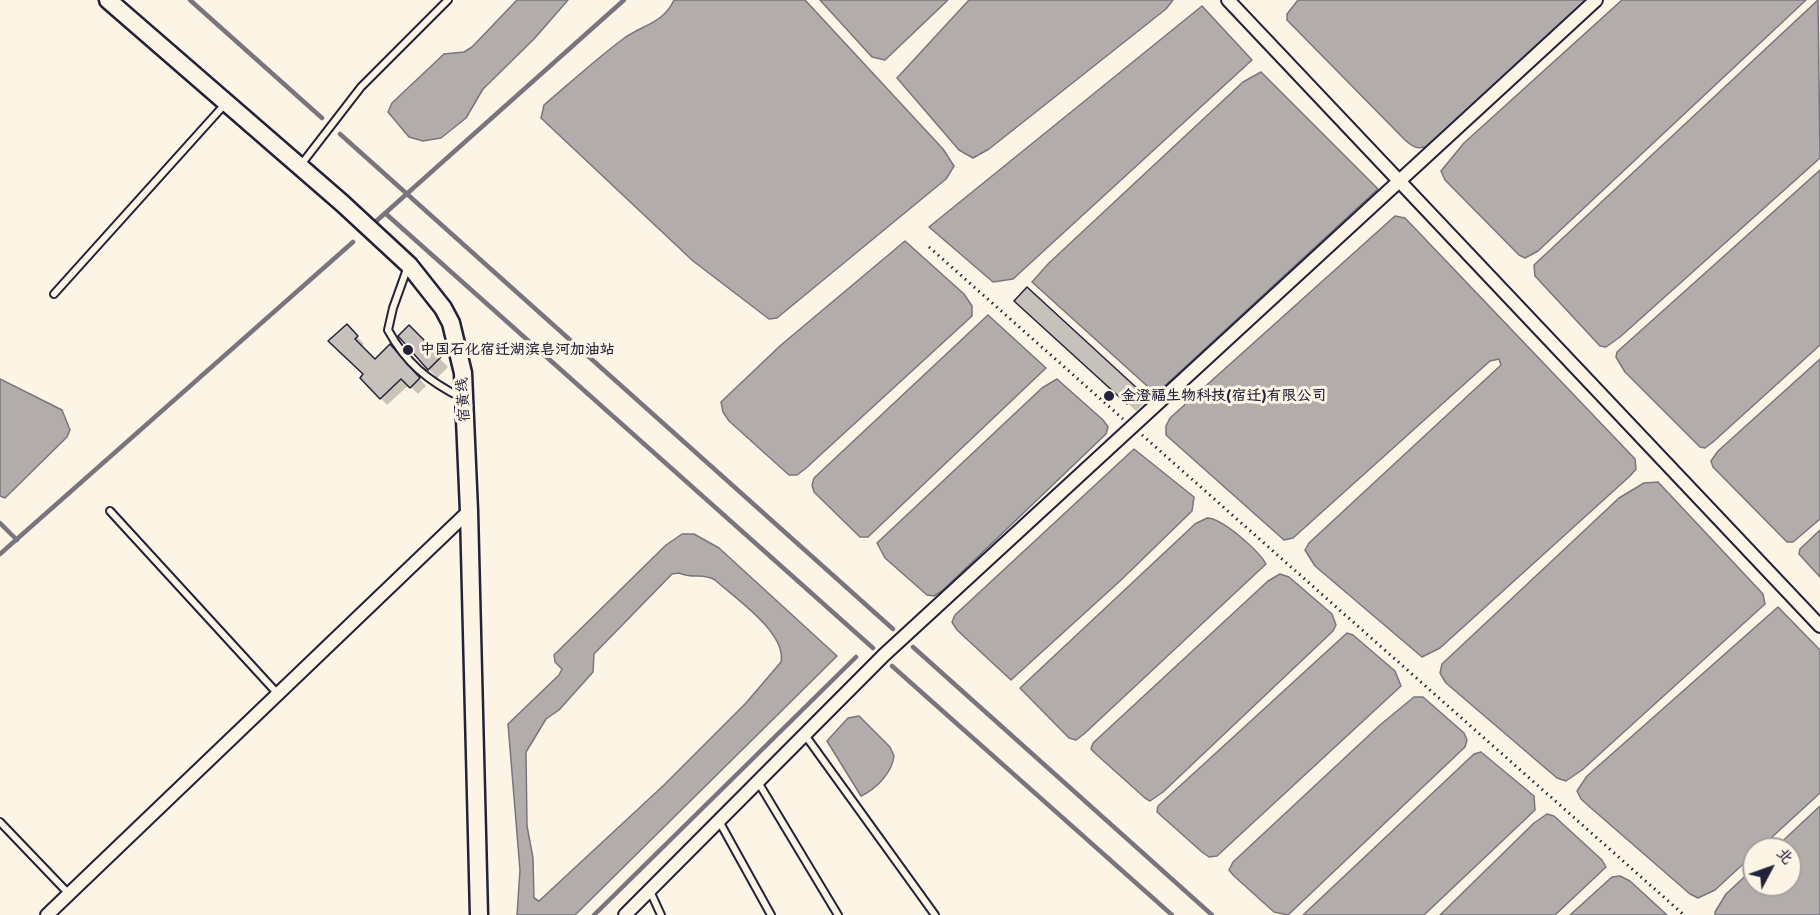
<!DOCTYPE html>
<html>
<head>
<meta charset="utf-8">
<style>
  body { margin:0 }
  #map { position:relative; width:1820px; height:915px; overflow:hidden; background:#fcf5e5; font-family:"Balsamiq Sans","LXGW WenKai TC",sans-serif }
  canvas { display:block }
  .north { position:absolute; left:1742px; top:837px; width:60px; height:60px; box-sizing:border-box; background:#fcf5e5; border:2px solid #a5a1a1; border-radius:50%; rotate:49deg; font-size:16px; font-weight:700; line-height:24px; text-align:center; color:#22223b }
  .north::after { content:''; display:block; margin:auto; width:21px; height:27px; background:#22223b; clip-path:polygon(50% 0,100% 100%,50% 72%,0 100%) }
</style>
</head>
<body>
<div id="map">
<canvas width="1820" height="915"></canvas>
<div class="north">北</div>
</div>
<script>
const ctx = document.querySelector('canvas').getContext('2d');
ctx.lineJoin = 'round';
function fillPath(path, color) {
  ctx.fillStyle = color;
  ctx.fill(path, 'evenodd');
}
function stroke(path, color, width, dash) {
  ctx.strokeStyle = color;
  ctx.lineWidth = width;
  ctx.lineCap = dash ? 'butt' : 'round';
  ctx.setLineDash(dash || []);
  ctx.stroke(path);
}
function label(font, color, halo, rows, align = 'center') {
  ctx.font = font + ' "Balsamiq Sans","LXGW WenKai TC",sans-serif';
  ctx.lineWidth = 6;
  ctx.setLineDash([]);
  ctx.textBaseline = 'middle';
  ctx.strokeStyle = halo;
  ctx.fillStyle = color;
  for (const [text, x, y, turn = 0] of rows) {
    ctx.save();
    ctx.translate(x, y);
    ctx.rotate((+turn || 0) * Math.PI / 180);
    ctx.textAlign = isNaN(turn) ? turn : align;
    if (halo) ctx.strokeText(text, 0, 0);
    ctx.fillText(text, 0, 0);
    ctx.restore();
  }
}
const water = new Path2D(`
  M517,0H568L534,39L483,89L466,118L441,138L423,141L409,137L388,112L392,103L444,54L464,52L472,47Z
  M674,0H805L943,149L954,166L946,179L777,318L769,319L693,261L541,118L544,105C570,83 596,59 623,39C642,25 664,23 674,0Z
  M820,0H948L885,60L872,57Z
  M969,0H1173L1166,9L989,149L973,158L959,150L897,78Z
  M1298,0H1588L1428,146C1417,150 1413,147 1405,140L1287,20V14Z
  M1622,0H1806L1538,251L1525,258L1519,255L1445,180L1441,171L1464,143Z
  M1818,0L1820,158L1620,337L1606,347L1600,346L1535,276L1534,265Z
  M1202,6L1252,60L1013,279L993,282L929,227Z
  M1261,72L1378,189L1156,394L1032,282L1049,263L1243,82Z
  M1820,170V345L1713,442L1705,448L1700,447L1625,372L1616,357L1617,352Z
  M1395,216L1405,218L1635,459L1636,469L1630,476L1440,648L1422,657L1315,566L1305,550L1309,543L1501,365L1499,359L1490,361L1293,538L1284,540L1166,435V426L1170,418Z
  M905,241L964,294L972,306V316L805,469L797,475H789L729,421L723,412L721,402L781,345Z
  M988,315L1046,368L868,537H860L814,492L812,485L814,478Z
  M1820,359V519L1793,542H1787L1713,467L1711,461L1718,451Z
  M0,379L62,410L70,430L67,437L5,498L0,496Z
  M1057,379L1103,420L1108,427L1106,434L942,591L934,596L927,595L885,558L877,543L1042,388Z
  M1134,449L1194,497L1192,511L1120,581L1011,680L957,630L952,622L955,615Z
  M1658,482L1763,594L1765,604L1582,770L1566,781L1557,778L1446,683L1440,673L1442,664L1619,498L1644,483Z
  M1207,518C1222,518 1258,550 1266,564L1084,734L1076,740L1069,738L1020,688L1195,524Z
  M1820,530V577L1799,554L1800,549Z
  M682,534H694L719,548L837,656L575,915H517L520,870L508,724L559,675L562,669L555,662L554,655L666,545ZM679,573C692,579 704,573 715,580C735,598 787,633 781,662L746,703L664,785L539,901L534,898L533,858L527,826L526,752L546,719L559,710L593,672L594,654L672,574Z
  M1280,574L1289,577L1332,614L1336,625L1333,631L1163,792L1150,801L1145,798L1097,755L1091,749L1093,743L1268,581Z
  M1778,607L1820,650V793L1759,849H1754V854L1715,890L1698,898L1690,894L1591,808L1581,799L1577,791L1587,776Z
  M1347,633L1353,635L1395,671L1401,686L1217,856L1209,857L1202,852L1157,812L1158,806Z
  M1414,697H1423L1464,733L1467,740L1465,747L1288,915L1274,912L1234,876L1229,870L1233,862L1380,725Z
  M859,716L890,747L894,756C892,773 876,789 861,796L827,741L848,718Z
  M1481,752L1534,796L1535,810L1424,915H1303L1474,754Z
  M1820,806V915H1715V912L1726,894L1754,868V885H1790V849H1774Z
  M1547,814L1554,816L1602,860L1606,867L1555,915H1440L1534,823Z
  M1620,876L1630,881L1667,915H1570L1612,877Z`);
const shadow = new Path2D(`
  M1027,289L1147,400L1136,411L1025,309Z
  M347,326L364,344L361,347L375,361L397,353L426,386L418,394L409,385L387,405L362,378L365,375Z
  M409,327L448,367L437,378L400,336Z`);
const stream = new Path2D(`
  M190,0L322,118
  M340,134L893,629
  M385,213L873,648
  M373,224L624,0
  M0,523L17,540
  M0,554L353,242
  M913,647L1212,915
  M892,666L1172,915
  M594,915L856,657`);
const building = new Path2D(`
  M1027,287L1139,390L1127,404L1014,301Z
  M347,324L358,336L355,339L375,359L390,344L420,378L410,388L401,379L380,399L360,378L363,374L328,341Z
  M409,325L441,357L428,370L398,336Z`);
const path = new Path2D(`
  M929,247L1123,419
  M1142,435L1684,915`);
const service = new Path2D(`
  M300,166L361,87L448,0
  M407,269L393,308L388,330C406,363 428,381 462,398
  M54,294L226,103
  M110,511L277,693
  M805,735L935,915
  M758,782L838,915
  M719,821L771,915
  M0,822L69,894
  M650,891L661,915`);
const minor = new Path2D(`
  M1228,0L1820,626
  M47,915L469,511
  M625,915L884,655L1596,0`);
const secondary = new Path2D(`
  M108,0L342,203L409,265L443,308L451,323L463,373L469,511L479,915`);
const markers = [
  [408,350,6,"#22223b"],
  [1109,396,6,"#22223b"]
];
const poiNames = [
  ["中国石化宿迁湖滨皂河加油站",420,350],
  ["金澄福生物科技(宿迁)有限公司",1121,396]
];
const streetNames = [
  ["宿黄线",464,400,-93]
];
fillPath(water, '#b2adab');
stroke(water, '#78757e', 1.5);
fillPath(shadow, '#0003');
stroke(stream, '#78757e', 4.5);
fillPath(building, '#c6c1bb');
stroke(building, '#22223b', 1.5);
stroke(service, '#22223b', 10);
stroke(minor, '#22223b', 16);
stroke(secondary, '#22223b', 21);
stroke(path, '#22223b', 3, [1.5, 4.5]);
stroke(service, '#fcf5e5', 6);
stroke(minor, '#fcf5e5', 12);
stroke(secondary, '#fcf5e5', 16);
for (const [x, y, r, color] of markers) {
  const dot = new Path2D();
  dot.arc(x, y, r, 0, 2 * Math.PI);
  ctx.fillStyle = color;
  ctx.fill(dot);
  stroke(dot, '#fcf5e5', 2);
}
label('bold 15px', '#22223b', '#fcf5e5', poiNames, 'left');
label('15px', '#22223b', '#fcf5e5', streetNames);
</script>
</body>
</html>
